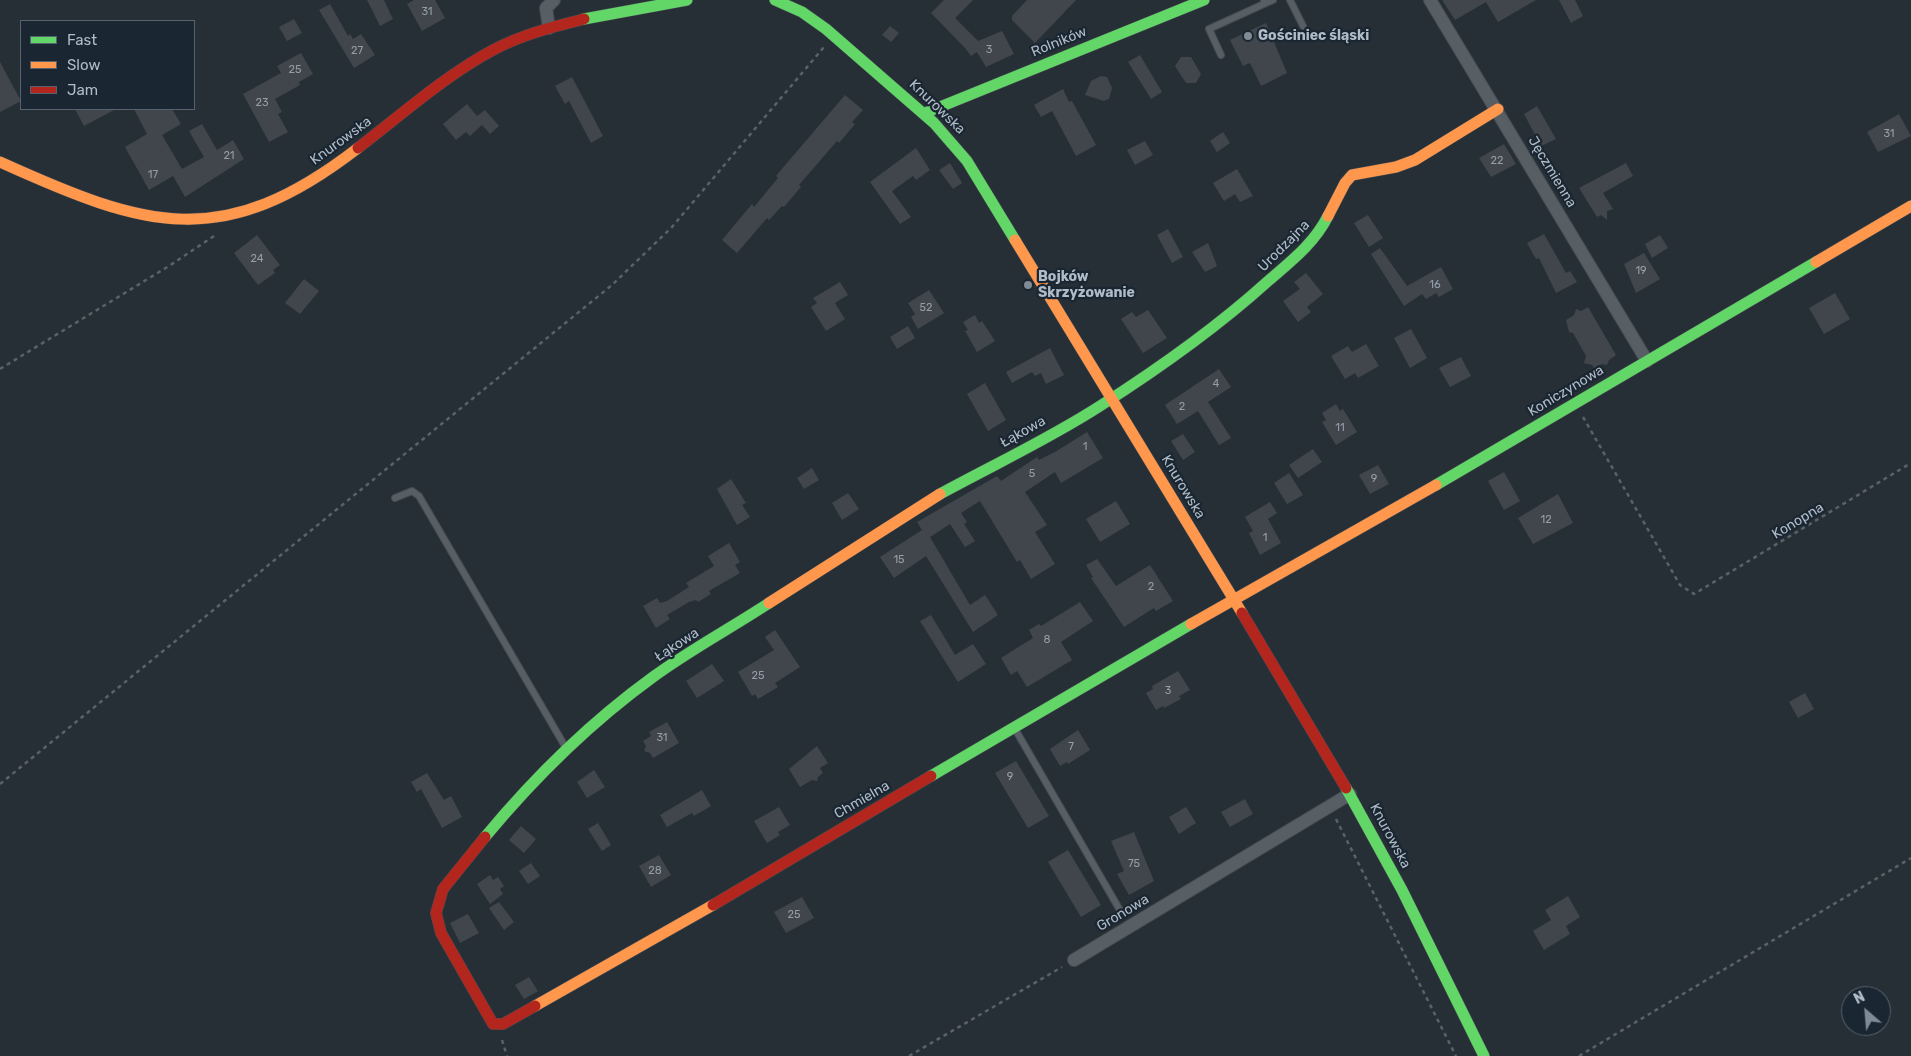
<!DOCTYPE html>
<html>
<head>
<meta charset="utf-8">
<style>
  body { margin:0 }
  #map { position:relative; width:1911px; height:1056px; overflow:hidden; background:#272f36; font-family:Rubik,sans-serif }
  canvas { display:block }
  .legend { position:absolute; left:20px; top:20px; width:175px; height:90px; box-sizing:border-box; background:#1a2631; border:1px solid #56626d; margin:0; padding:6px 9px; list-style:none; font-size:15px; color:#b0bcc8 }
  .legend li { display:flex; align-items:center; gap:10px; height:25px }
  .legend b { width:25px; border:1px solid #56626d }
  .north { position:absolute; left:1841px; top:986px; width:50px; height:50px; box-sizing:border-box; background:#1a2631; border:1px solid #56626d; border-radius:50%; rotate:333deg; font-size:14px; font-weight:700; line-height:20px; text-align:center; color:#b0bcc8 }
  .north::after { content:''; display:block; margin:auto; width:18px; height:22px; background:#808b95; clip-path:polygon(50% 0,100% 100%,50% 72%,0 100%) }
</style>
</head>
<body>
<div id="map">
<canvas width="1911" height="1056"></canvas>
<ul class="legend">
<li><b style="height:6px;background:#63d668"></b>Fast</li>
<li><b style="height:6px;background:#ff974d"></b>Slow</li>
<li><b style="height:6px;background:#b3261e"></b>Jam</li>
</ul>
<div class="north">N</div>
</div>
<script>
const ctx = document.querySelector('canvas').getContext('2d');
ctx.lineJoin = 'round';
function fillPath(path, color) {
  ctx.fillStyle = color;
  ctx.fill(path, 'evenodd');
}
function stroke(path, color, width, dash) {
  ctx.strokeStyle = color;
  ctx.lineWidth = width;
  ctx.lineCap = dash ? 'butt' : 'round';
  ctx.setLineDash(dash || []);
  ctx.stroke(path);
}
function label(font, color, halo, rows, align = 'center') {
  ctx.font = font + ' Rubik,sans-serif';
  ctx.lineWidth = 4.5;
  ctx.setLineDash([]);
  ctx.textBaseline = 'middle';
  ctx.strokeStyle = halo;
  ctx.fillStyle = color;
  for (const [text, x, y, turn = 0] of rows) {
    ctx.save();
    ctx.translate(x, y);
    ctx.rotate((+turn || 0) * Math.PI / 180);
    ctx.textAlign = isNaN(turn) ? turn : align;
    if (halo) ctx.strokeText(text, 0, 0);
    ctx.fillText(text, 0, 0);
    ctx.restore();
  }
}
const building = new Path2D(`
  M367,0H384L393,19L380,26Z
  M414,0H435L445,18L422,31L407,4Z
  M944,0H973L955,18L978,41L1002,31L1014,54L986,67L977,52L971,56L965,48L931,13Z
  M1027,0H1076L1035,43L1012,20V16Z
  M1442,0H1536L1498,22L1486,2L1455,20Z
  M1559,0H1575L1583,16L1571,23Z
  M330,4L348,36L350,34L353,39L361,34L375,55L354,68L319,10Z
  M294,19L302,33L287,41L279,27Z
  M1266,23L1287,73L1261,86L1250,63L1243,66L1230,40Z
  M890,26L899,33L891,42L882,35Z
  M301,53L313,74L299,82L300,85L275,99L282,112L278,114L288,132L269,142L243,94L281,73L277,66Z
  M1140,55L1162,92L1151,99L1128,62Z
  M1181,57H1191L1201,74L1196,83H1186L1175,66Z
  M0,62L21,101L0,112Z
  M1101,76L1107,77L1112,88L1109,99L1104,101L1085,95L1091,81Z
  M572,77L603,136L591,143L569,101L565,104L555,86Z
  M1063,89L1069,102L1072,101L1096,145L1076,156L1052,111L1041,117L1034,105Z
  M845,95L863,110L852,122L855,124L839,143L837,141L799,185L801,187L784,207L782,206L769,220L767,218L737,253L722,240L752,204L754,207L778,178L776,176L781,170Z
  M467,104L477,116L485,110L499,126L490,134L482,125L470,136L466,132L456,140L443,124Z
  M1537,106L1556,139L1541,146L1524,114Z
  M75,109H116L84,126Z
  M134,109H172L181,124L162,135L182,169L204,157L189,131L202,124L217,150L233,140L244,159L185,197L173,176L149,190L125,147L147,134Z
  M1899,114L1911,136L1878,152L1867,132Z
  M1223,132L1230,143L1217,152L1210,141Z
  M1145,141L1153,155L1135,165L1127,150Z
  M1504,144L1516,164L1491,177L1479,158Z
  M916,148L930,170L916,180L913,176L892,191L911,217L900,224L870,182Z
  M950,163L962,183L953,189L939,170Z
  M1626,163L1633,176L1603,193L1613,209L1607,211V220L1601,215L1597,217L1579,188Z
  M1237,169L1253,196L1240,202L1235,194L1224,201L1213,183Z
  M1368,215L1383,238L1369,247L1354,223Z
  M1168,229L1183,257L1172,263L1157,235Z
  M1544,234L1566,273L1570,271L1577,282L1556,293L1539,258L1536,259L1527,243Z
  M257,235L280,265L273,270L275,273L258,285L234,253Z
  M1660,235L1668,248L1652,258L1645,244Z
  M1208,243L1217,266L1205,272L1192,252Z
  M1380,248L1407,286L1441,267L1453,289L1439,297L1436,293L1426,299L1422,294L1404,306L1371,254Z
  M1644,253L1660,279L1636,293L1624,264Z
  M1306,273L1323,294L1307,307L1311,312L1298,322L1283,301L1300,289L1294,282Z
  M304,279L319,291L300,314L285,303Z
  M840,282L848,295L835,303L845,319L826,331L811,307L817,303L813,298Z
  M929,290L944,313L918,329L911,317L915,314L908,303Z
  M1835,293L1850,319L1824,334L1809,308Z
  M1588,307L1616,355L1609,360L1607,365L1602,364L1594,368L1592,365L1584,363L1586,356L1573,333L1569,332L1566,320L1574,315L1576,309L1581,311Z
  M1148,310L1167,338L1143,353L1121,319L1132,312L1136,317Z
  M975,315L979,323L982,321L995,341L977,352L965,331L968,330L963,322Z
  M908,326L915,338L897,349L890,337Z
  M1411,329L1427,358L1410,368L1394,338Z
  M1366,344L1379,366L1358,378L1355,373L1345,379L1331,356L1348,346L1352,352Z
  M1050,348L1064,375L1046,384L1041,373L1035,376L1032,372L1012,383L1006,372Z
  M1461,357L1471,376L1450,387L1439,368Z
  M1219,369L1231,387L1208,402L1231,438L1219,445L1198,411L1177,424L1165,405Z
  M985,383L1006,420L988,431L967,394Z
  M1336,404L1340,411L1343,409L1357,432L1336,445L1322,422L1326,420L1322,413Z
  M1087,432L1103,458L1061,483L1055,472L1025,492L1047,525L1035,532L1055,564L1031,579L1020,560L1017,562L980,501L961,513L967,522L964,524L975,541L965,547L950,524L930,537L970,605L985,595L998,615L973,632L926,556L894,578L880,557L922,530L917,522L997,476L1001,481L1037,457L1039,460L1055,452Z
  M1183,434L1195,452L1183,460L1171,441Z
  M1313,449L1322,462L1298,478L1289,465Z
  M1378,465L1389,484L1370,494L1359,475Z
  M812,468L819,480L804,489L797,478Z
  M1504,472L1520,501L1504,510L1488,481Z
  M1289,473L1303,495L1287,504L1274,483Z
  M731,479L746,503L742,505L750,517L737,525L717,489Z
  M848,493L859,509L842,520L832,503Z
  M1558,494L1573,523L1533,544L1518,518Z
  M1116,501L1130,524L1100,542L1086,519Z
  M1270,502L1277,513L1268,519L1281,543L1260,555L1249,533L1253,531L1245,517Z
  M729,543L740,562L735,565L740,573L709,591L711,594L698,602L696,600L689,602L667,615L670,619L656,628L643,606L657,598L660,603L667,601L689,587L686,583L714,566L708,556Z
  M1097,559L1116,586L1150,565L1173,601L1156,611L1154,608L1124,627L1091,578L1093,577L1086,565Z
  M1080,602L1093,621L1061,642L1072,660L1027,687L1017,671L1011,675L1001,658L1033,638L1029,630L1039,624L1041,626Z
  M931,615L955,655L973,644L986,664L958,682L920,621Z
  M775,630L800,667L775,683L778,687L758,699L755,694L752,696L738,672L774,650L765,637Z
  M712,664L724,681L697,698L686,681Z
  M1178,671L1190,690L1179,696L1181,699L1164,708L1163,706L1156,710L1146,693L1153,689L1152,686Z
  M1805,693L1814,709L1798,718L1789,702Z
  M667,722L679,743L653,758L650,753L644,751L646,746L643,741L651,736L649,732Z
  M1078,730L1090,750L1068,764L1067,762L1060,766L1050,749Z
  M817,746L828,763L820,768L823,773L818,777L817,781L812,780L800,787L789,769Z
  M1016,761L1049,816L1028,828L995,773Z
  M594,770L605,787L587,798L577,782Z
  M427,773L444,800L451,796L462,817L442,828L421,789L417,792L411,782Z
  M702,790L711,806L694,816L692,813L667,827L660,815Z
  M1245,799L1253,814L1230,827L1221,812Z
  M779,807L790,825L778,832L780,835L767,843L754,821Z
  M1186,807L1196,823L1179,834L1169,817Z
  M598,823L611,845L602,851L588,829Z
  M521,826L536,839L524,853L509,840Z
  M1134,832L1154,881L1129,895L1117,874L1124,871L1111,841Z
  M1068,850L1101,905L1081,917L1048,862Z
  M659,855L671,875L651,887L639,866Z
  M531,863L540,876L528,884L519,871Z
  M490,875L493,880L498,877L504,886L500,889L503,894L490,904L477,884Z
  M1568,896L1580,917L1566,926L1570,934L1544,950L1533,931L1551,920L1545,910Z
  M802,897L814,918L786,933L774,912Z
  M499,902L514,922L504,930L489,908Z
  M468,914L479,933L460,943L450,923Z
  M529,977L538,991L524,999L515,985Z`);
const path = new Path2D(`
  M0,369L169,266L214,236
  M1583,417L1680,585L1694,594L1911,463
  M0,784L612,285L672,227L824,47
  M1336,819L1456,1056
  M502,1040L507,1056
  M909,1056L1062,967
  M1579,1056L1911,858`);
const lane = new Path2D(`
  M1290,0L1303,26
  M1266,3L1273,0
  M1221,55L1209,29L1266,3L1264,0
  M395,498L412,491L419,496L566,748
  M1015,729L1121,912`);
const street = new Path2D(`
  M1430,0L1647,361
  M549,28L546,8L554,0
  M1074,960L1350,794`);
const fast = new Path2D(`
  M775,0L802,12L826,29L934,123L967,161L1015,240
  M584,19L687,0
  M925,113L1204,0
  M1436,485L1816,262
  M940,494C993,465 1049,439 1100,406C1158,369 1216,328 1267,282C1290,262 1314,244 1328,216
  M931,776L1191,624
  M1346,788L1402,890L1484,1056
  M485,837C534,778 591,722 653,677C690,650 731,628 769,603`);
const slow = new Path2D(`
  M0,162C146,228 222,253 358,148
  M1328,216L1345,183L1352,175L1396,167L1415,160L1498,109
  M1015,240L1242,613
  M1816,262L1911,206
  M769,603L940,494
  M1191,624L1436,485
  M535,1006L713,905`);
const jam = new Path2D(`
  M358,148C401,115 446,75 493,50C521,35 552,27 584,19
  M1242,613L1346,788
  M485,837L443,889L436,913L441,933L493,1024H503L535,1006
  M713,905L931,776`);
const markers = [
  [1248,36,5,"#808b95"],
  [1028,285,5,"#808b95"]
];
const numberNames = [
  ["31",427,12],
  ["3",989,50],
  ["27",357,51],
  ["25",295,70],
  ["23",262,103],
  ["31",1889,134],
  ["21",229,156],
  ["22",1497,161],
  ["17",153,175],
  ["24",257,259],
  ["19",1641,271],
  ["16",1435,285],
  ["52",926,308],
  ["4",1216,384],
  ["2",1182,407],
  ["11",1340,428],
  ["1",1085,447],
  ["5",1032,474],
  ["9",1374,479],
  ["12",1546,520],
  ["1",1265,538],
  ["15",899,560],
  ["2",1151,587],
  ["8",1047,640],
  ["25",758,676],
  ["3",1168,691],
  ["31",662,738],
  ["7",1071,747],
  ["9",1010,777],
  ["75",1134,864],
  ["28",655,871],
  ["25",794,915]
];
const poiNames = [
  ["Gościniec śląski",1258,36],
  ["Bojków",1038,277],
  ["Skrzyżowanie",1038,293]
];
const streetNames = [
  ["Rolników",1059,42,-22],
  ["Knurowska",937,107,44],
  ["Knurowska",341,141,-36],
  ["Jęczmienna",1552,172,59],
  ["Urodzajna",1284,246,-45],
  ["Koniczynowa",1566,391,-31],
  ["Łąkowa",1023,432,-29],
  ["Knurowska",1183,487,59],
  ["Konopna",1798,521,-31],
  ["Łąkowa",677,645,-33],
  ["Chmielna",862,800,-30],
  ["Knurowska",1390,836,62],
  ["Gronowa",1123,913,-31]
];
fillPath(building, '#40464c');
stroke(lane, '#454b51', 8);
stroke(street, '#454b51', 14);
stroke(fast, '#454b51', 12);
stroke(slow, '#454b51', 12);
stroke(jam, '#454b51', 12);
stroke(path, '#5a6267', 2.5, [4, 4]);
stroke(lane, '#575e64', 6);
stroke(street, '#575e64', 12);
stroke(fast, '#63d668', 11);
stroke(slow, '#ff974d', 11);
stroke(jam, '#b3261e', 11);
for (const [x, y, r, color] of markers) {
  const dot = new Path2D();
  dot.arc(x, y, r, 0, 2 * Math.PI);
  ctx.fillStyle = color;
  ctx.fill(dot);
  stroke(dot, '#1a2631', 2);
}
label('11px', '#949ea9', null, numberNames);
label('bold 14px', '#b0bcc8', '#1a2631', poiNames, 'left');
label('14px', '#b0bcc8', '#1a2631', streetNames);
</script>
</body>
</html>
